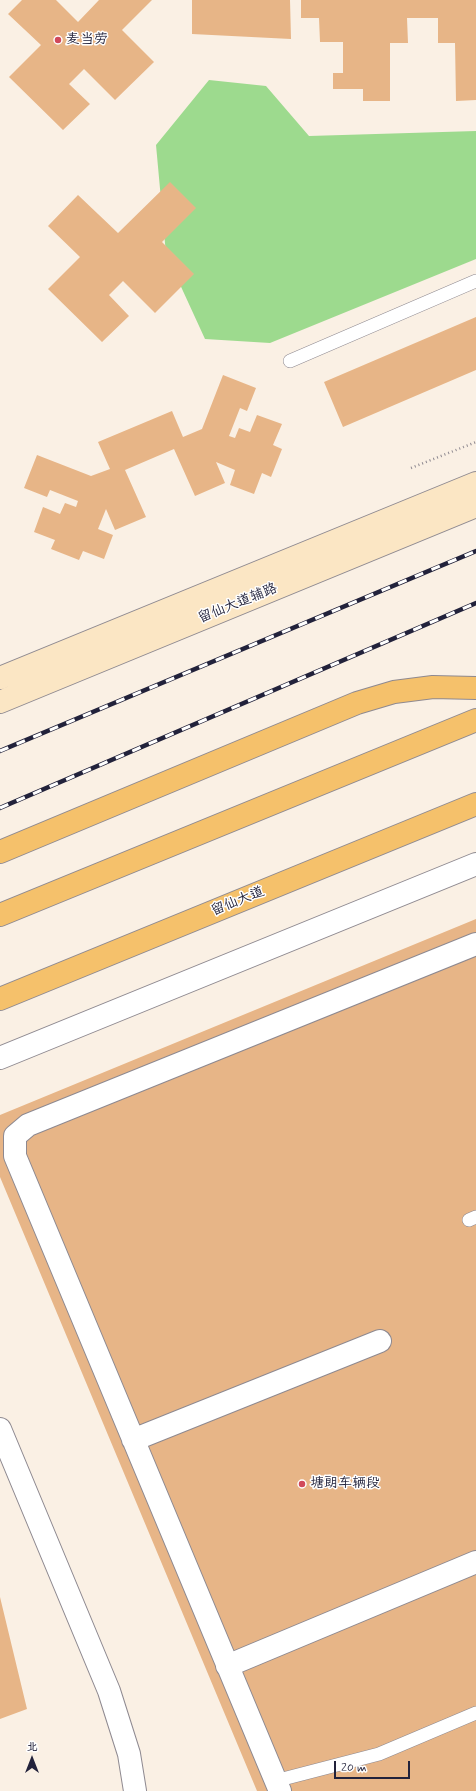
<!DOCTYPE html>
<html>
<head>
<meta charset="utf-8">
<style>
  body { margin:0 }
  #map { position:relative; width:476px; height:1791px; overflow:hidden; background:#faf0e4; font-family:Mynerve,"LXGW WenKai TC",sans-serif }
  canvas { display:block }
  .north { position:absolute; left:12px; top:1739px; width:40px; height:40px; -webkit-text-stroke:3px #fff; paint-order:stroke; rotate:0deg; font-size:11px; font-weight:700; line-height:16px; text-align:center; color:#22223b }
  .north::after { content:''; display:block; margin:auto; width:14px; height:18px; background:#22223b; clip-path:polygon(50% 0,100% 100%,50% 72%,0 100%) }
  .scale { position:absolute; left:334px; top:1761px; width:76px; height:18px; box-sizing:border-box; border:2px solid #22223b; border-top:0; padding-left:5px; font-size:12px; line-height:14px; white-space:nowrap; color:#22223b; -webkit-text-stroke:3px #fff; paint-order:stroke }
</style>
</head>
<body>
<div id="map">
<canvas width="476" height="1791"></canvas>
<div class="north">北</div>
<div class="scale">20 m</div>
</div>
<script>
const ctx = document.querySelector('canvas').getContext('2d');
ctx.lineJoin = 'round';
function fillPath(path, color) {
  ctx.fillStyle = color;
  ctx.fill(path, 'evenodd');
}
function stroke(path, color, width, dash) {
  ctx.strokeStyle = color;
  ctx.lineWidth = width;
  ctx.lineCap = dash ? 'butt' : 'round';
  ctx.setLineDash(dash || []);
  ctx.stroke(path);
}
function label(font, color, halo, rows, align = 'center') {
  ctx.font = font + ' Mynerve,"LXGW WenKai TC",sans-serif';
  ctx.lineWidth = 3;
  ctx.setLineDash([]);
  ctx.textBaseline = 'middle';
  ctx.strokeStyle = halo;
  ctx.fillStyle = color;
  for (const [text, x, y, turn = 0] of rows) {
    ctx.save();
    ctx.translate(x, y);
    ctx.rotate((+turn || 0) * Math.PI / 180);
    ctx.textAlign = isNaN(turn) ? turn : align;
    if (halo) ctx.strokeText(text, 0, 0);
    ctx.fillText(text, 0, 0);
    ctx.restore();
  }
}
const green = new Path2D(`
  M209,80L266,86L309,136L476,131V259L270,343L205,339L166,254L156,145Z`);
const building = new Path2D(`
  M22,0H56L78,22L99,0H152L122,30L154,62L115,100L84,69L69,84L90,104L63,130L9,77L41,45L8,14Z
  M192,0H290L291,39L192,34Z
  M301,0H476V100L456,101L455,43H438V18H407L408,43H390V101H363V89H333V73H343V42H320L319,18H301Z
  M170,182L196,208L162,242L194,274L155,313L123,281L109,295L129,316L102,342L48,289L80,257L48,226L78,195L118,233Z
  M476,317V370L343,427L324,382Z
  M223,375L256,388L247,411L240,408L229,436L235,438L239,428L250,432L257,415L282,424L273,445L282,449L271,477L262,473L254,494L230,485L235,470L216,462L225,483L195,496L174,449L125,470L146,517L115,530L106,509L98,529L113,535L104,559L83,551L79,560L51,549L55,540L34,532L43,507L60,514L65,503L76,507L78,501L50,490L47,497L24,488L37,455L91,476L110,469L98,442L172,411L183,437L202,429Z
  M476,919V1791H257L0,1177V1115Z
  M0,1597L27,1709L0,1719Z`);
const path = new Path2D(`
  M411,468L476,442`);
const service = new Path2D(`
  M290,361L476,281
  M469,1220L476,1217
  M275,1781L379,1754L476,1713`);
const minor = new Path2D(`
  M0,1058L476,864
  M0,1429L109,1691L129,1754L135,1791
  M133,1440L380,1341
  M227,1666L476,1562
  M280,1791L15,1156V1136L28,1125L476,944`);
const secondary = new Path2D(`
  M0,678L476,483
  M0,702L476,506`);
const primary = new Path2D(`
  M0,852L357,703L394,692L433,687L476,688
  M0,915L476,720
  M0,999L476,804`);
const rail = new Path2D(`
  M0,751L476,551
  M0,808L476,603`);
const markers = [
  [58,40,4,"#d1495b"],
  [302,1484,4,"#d1495b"]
];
const poiNames = [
  ["麦当劳",66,40],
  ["塘朗车辆段",310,1484]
];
const streetNames = [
  ["留仙大道辅路",238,604,-22],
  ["留仙大道",238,902,-22]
];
fillPath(green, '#9dda8e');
fillPath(building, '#e7b587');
stroke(service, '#8e8990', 14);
stroke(minor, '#8e8990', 24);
stroke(secondary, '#8e8990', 24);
stroke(primary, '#8e8990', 24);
stroke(path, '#8e8990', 2.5, [1, 3]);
stroke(service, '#fff', 13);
stroke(minor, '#fff', 22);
stroke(secondary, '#fbe6c4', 22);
stroke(primary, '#f5c16b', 22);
stroke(rail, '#22223b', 4.5);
stroke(rail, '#fff', 3, [9]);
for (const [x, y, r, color] of markers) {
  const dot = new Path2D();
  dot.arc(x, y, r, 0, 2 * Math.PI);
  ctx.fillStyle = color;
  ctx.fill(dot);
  stroke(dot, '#fff', 1.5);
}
label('14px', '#22223b', '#fff', poiNames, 'left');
label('14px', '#22223b', '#fff', streetNames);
</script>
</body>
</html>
